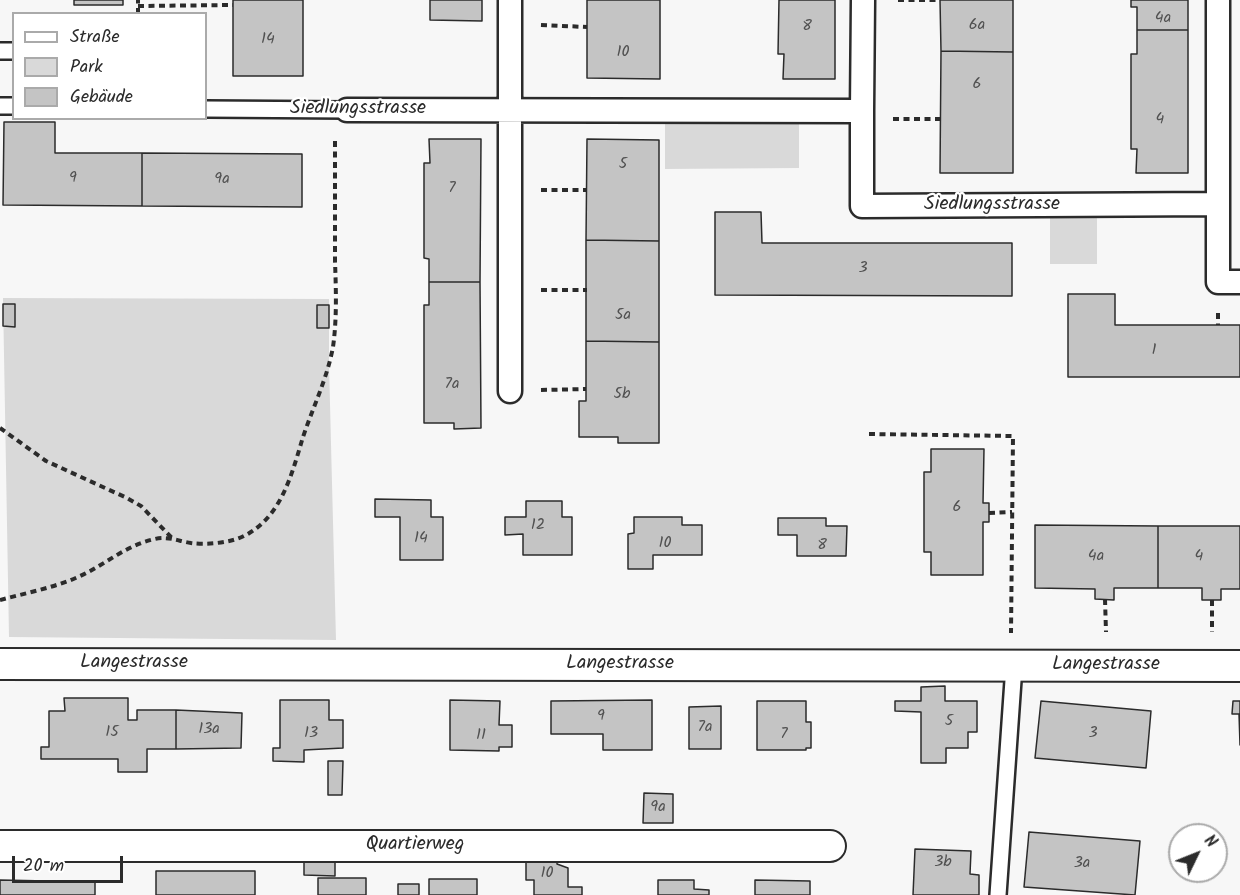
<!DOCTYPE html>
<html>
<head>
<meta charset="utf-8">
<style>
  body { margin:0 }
  #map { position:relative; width:1240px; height:895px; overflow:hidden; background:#f7f7f7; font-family:Kalam,sans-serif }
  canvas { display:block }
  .legend { position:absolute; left:12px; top:12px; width:195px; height:108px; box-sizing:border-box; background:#fff; border:2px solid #aaa; margin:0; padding:8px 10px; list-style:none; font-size:18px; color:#2b2b2b }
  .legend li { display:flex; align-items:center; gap:12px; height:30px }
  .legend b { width:30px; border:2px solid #aaa }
  .north { position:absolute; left:1168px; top:823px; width:60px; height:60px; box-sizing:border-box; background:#fff; border:2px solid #aaa; border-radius:50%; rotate:47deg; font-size:16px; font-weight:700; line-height:24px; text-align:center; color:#2b2b2b }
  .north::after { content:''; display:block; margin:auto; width:21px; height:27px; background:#2b2b2b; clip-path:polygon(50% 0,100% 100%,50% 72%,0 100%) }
  .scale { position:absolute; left:12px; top:856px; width:111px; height:27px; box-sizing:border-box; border:3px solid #2b2b2b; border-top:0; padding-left:8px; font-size:18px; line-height:21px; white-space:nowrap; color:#2b2b2b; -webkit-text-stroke:4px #fff; paint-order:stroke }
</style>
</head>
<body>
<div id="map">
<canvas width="1240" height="895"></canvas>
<ul class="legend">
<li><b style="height:8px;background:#fff"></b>Straße</li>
<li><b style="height:16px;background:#d9d9d9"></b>Park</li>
<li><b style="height:16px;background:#c4c4c4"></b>Gebäude</li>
</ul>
<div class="north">N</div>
<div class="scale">20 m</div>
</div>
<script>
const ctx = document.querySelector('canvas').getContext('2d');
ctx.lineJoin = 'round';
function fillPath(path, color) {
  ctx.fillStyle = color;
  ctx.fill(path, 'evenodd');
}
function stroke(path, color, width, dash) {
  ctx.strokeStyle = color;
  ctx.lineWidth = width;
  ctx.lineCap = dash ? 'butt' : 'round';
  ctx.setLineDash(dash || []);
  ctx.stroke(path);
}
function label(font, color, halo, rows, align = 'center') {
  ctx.font = font + ' Kalam,sans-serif';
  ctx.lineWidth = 4.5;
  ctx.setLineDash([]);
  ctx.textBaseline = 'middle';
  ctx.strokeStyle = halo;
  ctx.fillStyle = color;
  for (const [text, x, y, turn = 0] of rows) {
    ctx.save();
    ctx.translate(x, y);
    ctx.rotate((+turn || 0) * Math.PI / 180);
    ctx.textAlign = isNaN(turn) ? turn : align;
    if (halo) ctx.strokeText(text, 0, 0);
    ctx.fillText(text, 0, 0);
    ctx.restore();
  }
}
const green = new Path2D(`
  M665,124H799V168L665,169Z
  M1050,217H1097V264H1050Z
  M3,298L329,299V365L336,640L9,637Z`);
const building = new Path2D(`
  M74,0H123V5H74Z
  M233,0H303V76H233Z
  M430,0H482V21L430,20Z
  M587,0H660V79L587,78Z
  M779,0H835V79H783L784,54H778Z
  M940,0H1013V52L941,51Z
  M1131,0H1188V30H1137V7H1131Z
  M1137,30H1188V173H1136L1137,149H1131V54H1137Z
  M941,51L1013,52V173H940Z
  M4,122H55V153H142V206L3,205Z
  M429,139H481L480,282H429V259L424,258V163H430Z
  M587,139L659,140V241L586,240Z
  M142,153L302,154V207L142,206Z
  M715,212H761L762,243H1012V296L715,295Z
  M586,240L659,241V342L586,341Z
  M429,282H480L481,428L454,429V423H424V305H429Z
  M1068,294H1115V325H1240V377H1068Z
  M3,304H15V327L3,326Z
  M317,305H329V328H317Z
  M586,341L659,342V443H618V437H579V401H586Z
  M931,449H984L983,503H989V522H983V575H931V552H924V472H931Z
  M375,499L431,500V517H443V560H400V517H375Z
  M526,501H562V517H572V555H523V534L505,535V517H526Z
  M634,517H682V525H702V555H653V569H628V534L634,533Z
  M778,518H826V526H847L846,556H797V535H778Z
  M1035,525L1158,526V588H1114V600L1095,599V589L1035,588Z
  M1158,526H1240V589H1221V600H1202V588H1158Z
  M945,686V701H977V732H968V748H946V763H921V712L895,711V701H921V687Z
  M64,698H128V720H137V710H176V749H147V772H118V759H41V747H49V711H65Z
  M280,700H329V720H343V748L304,750V762L273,761V748H280Z
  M450,700L500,701L499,725H512V747H499V751L450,750Z
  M652,700V750H603V734H551V701Z
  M757,701H806V722H811V748H806V750H757Z
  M1041,701L1151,711L1146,768L1035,758Z
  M1233,701H1240V745L1239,714H1232Z
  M721,706V749H689V707Z
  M176,710L242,713L241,748L176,749Z
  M328,761H343L342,795H328Z
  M644,793L673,794V823H643Z
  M1029,832L1140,841L1135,895L1024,887Z
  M915,849L971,851L970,874L979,875V895H913Z
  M304,859L335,860V876L304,875Z
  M526,859H557V864L568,868V887H582V895H534V880H526Z
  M156,871H255V895H156Z
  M318,878H366V895H318Z
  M429,879H477V895H429Z
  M0,880L95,882V895H0Z
  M658,880H694V889L709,890V895H658Z
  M755,880L810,881V895H755Z
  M398,884H419V895H398Z`);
const path = new Path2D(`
  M898,0H940
  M138,6L233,5
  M138,14V0
  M541,25L587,27
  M893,119H940
  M541,190H586
  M541,290H587
  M1218,313V325
  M541,390L586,389
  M0,428L46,461L127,498L141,506L172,538
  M869,434L1013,436L1011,633
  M989,513L1012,512
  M1105,599L1106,632
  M0,600C26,593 53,588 78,577C105,565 126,545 155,539C168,536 178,541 191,543C206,545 230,543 244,536C282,517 292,473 303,437C313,407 327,379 333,347C337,319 336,289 335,261C335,220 335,179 335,138
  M1212,600V632`);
const service = new Path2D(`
  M0,51H14
  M0,106H14
  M206,109L347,110
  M998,895L1014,666`);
const pedestrian = new Path2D(`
  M347,110L862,111V206L1218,204V282H1240
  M862,111L863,0
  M1218,204V0
  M510,391V0`);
const minor = new Path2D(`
  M0,664L1240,666
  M0,846H830`);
const numberNames = [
  ["4a",1163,19],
  ["6a",977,26],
  ["8",807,27],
  ["14",268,40],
  ["10",623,53],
  ["6",977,85],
  ["4",1160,120],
  ["5",623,165],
  ["9",73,179],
  ["9a",222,180],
  ["7",452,189],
  ["3",863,269],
  ["5a",623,316],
  ["1",1154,351],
  ["7a",452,385],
  ["5b",622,395],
  ["6",957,508],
  ["12",538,526],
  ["14",421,539],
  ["10",665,544],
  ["8",822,546],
  ["4a",1096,557],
  ["4",1199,557],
  ["9",601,717],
  ["5",949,722],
  ["7a",705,728],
  ["13a",209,730],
  ["15",112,733],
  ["13",311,734],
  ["3",1093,734],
  ["7",784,735],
  ["11",481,736],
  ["9a",658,808],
  ["3b",943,863],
  ["3a",1082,864],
  ["10",547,874]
];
const streetNames = [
  ["Siedlungsstrasse",358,110],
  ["Siedlungsstrasse",992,206],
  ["Langestrasse",134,664],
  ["Langestrasse",620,665],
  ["Langestrasse",1106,666],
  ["Quartierweg",415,846]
];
fillPath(green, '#d9d9d9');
fillPath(building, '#c4c4c4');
stroke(building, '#2b2b2b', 1.5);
stroke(service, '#2b2b2b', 20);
stroke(pedestrian, '#2b2b2b', 27);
stroke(minor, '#2b2b2b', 34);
stroke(path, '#2b2b2b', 4, [6, 4.5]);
stroke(service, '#fff', 15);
stroke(pedestrian, '#fff', 22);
stroke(minor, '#fff', 30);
label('16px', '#515151', null, numberNames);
label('20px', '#2b2b2b', '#fff', streetNames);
</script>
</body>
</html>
